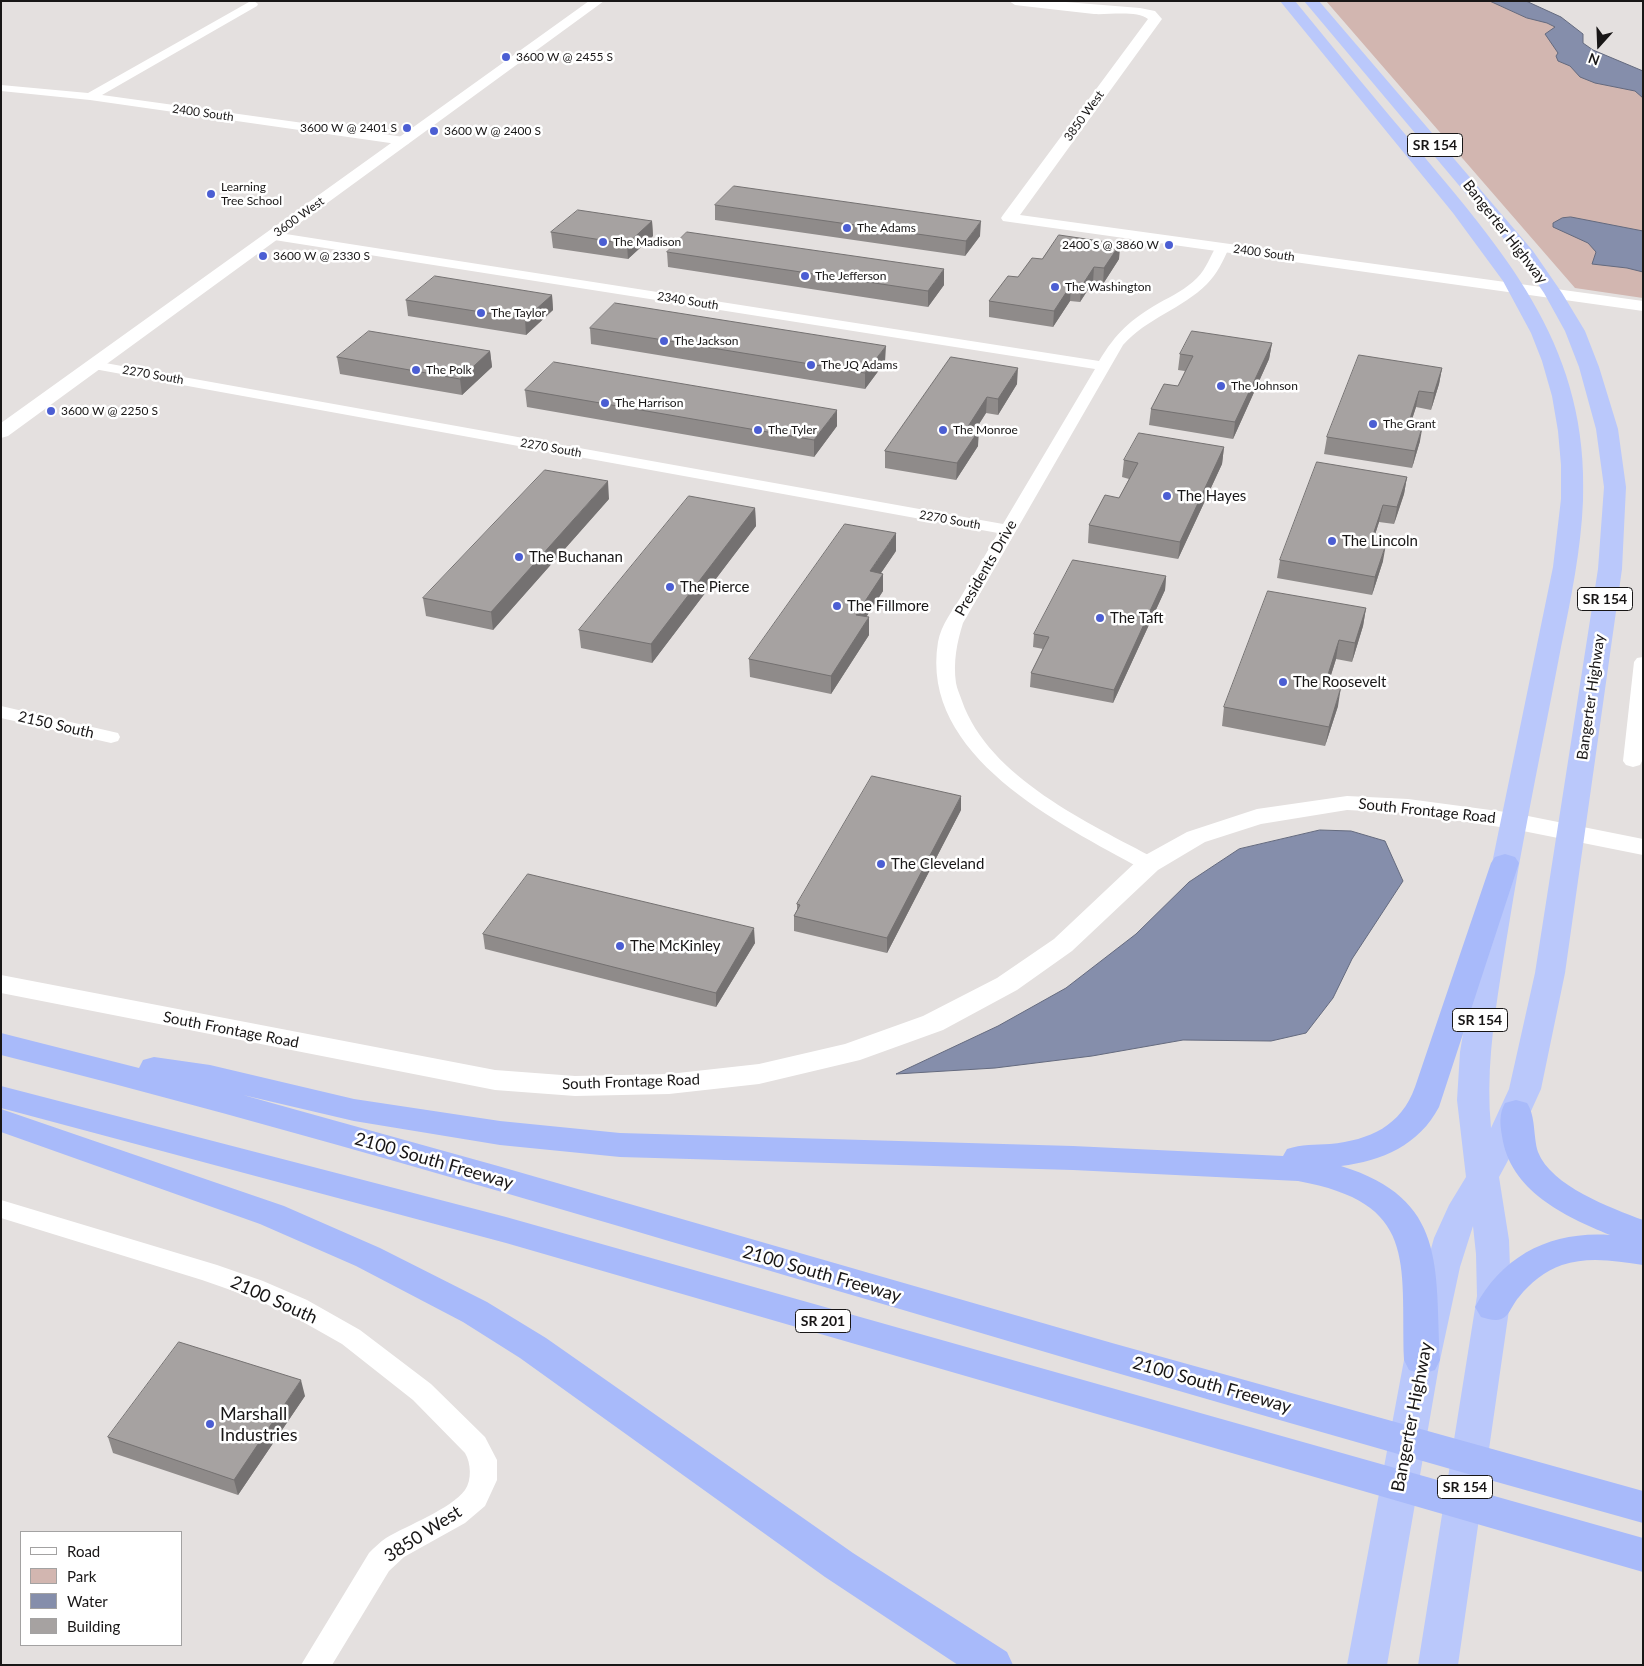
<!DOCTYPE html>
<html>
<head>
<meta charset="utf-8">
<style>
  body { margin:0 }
  #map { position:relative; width:1644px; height:1666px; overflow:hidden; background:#e4e0df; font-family:Lato,sans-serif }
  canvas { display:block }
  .frame { position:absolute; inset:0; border:2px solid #181616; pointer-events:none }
  .legend { position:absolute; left:20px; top:1531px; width:162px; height:115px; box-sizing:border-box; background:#fff; border:1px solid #a3a2a2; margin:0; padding:6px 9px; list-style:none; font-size:15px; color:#181616 }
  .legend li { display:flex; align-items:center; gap:10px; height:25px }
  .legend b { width:25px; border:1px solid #a3a2a2 }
  .north { position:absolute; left:1574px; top:20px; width:50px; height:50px; -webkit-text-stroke:4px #fff; paint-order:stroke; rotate:200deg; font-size:14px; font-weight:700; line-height:20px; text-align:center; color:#181616 }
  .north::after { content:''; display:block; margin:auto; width:18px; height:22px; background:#181616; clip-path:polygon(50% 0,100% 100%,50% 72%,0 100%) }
</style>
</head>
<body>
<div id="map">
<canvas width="1644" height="1666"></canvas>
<div class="frame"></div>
<ul class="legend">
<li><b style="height:6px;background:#fff"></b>Road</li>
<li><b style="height:14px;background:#d2b6b0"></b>Park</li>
<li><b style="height:14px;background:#858eab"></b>Water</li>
<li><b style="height:14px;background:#a6a2a1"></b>Building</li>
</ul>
<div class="north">N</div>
</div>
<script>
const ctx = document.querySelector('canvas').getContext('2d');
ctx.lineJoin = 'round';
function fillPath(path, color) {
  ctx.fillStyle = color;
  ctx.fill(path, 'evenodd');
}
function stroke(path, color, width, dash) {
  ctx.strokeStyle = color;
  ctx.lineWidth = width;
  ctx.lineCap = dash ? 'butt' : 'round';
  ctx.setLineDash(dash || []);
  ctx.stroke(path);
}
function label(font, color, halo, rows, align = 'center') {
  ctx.font = font + ' Lato,sans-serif';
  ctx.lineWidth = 5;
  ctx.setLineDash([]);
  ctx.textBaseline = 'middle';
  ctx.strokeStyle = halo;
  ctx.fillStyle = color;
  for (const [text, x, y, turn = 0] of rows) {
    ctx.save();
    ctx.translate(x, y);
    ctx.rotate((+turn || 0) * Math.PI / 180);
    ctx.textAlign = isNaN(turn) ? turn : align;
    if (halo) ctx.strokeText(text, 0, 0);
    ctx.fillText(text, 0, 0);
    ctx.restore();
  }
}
const green = new Path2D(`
  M1326,1H1521L1546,18L1586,51L1643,80V298L1575,288Z`);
const water = new Path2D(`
  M1490,1H1526L1561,17L1583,34V43L1593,50L1643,71V98L1635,91L1595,83L1580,77L1570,66L1558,61L1556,56L1558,53L1545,34L1555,27L1547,23L1527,18Z
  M1571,217L1643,231V272L1627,268L1592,264L1596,252L1588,243L1553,227V223L1562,218Z
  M1320,830L1351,831L1385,841L1403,881L1352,959L1333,998L1306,1033L1271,1041L1183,1040L1092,1056L995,1068L896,1074L998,1026L1066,988L1136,934L1189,882L1239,849Z`);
const minor = new Path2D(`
  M254,1L258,4L257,6L102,95L404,137L410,141L408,144L404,145L90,100L1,91V85L88,93L249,2Z
  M273,232L1099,361C1116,333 1131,319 1159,303C1172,296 1186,289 1197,278C1207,268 1210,256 1217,245H1227L1229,248C1223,261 1217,274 1207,284C1182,309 1147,318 1123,345L963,623C957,642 953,662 956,683C957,689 960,695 962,701C989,778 1089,823 1156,859L1159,864L1156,869L1149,870L1142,869C1060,824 919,756 938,642C941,625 953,610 962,595C974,574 986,554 998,533L94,369L89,368L87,365L89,362L94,361L1003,524L1095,369L268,239L266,236Z
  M1643,657V759L1640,765L1633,767L1626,765L1623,761L1634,662L1637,658Z
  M1,706L118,733L120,737L118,741L111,743L1,718Z
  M1,1200L217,1265L263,1281L307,1300L360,1330L431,1384L485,1437L497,1460V1480L485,1506L465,1523L404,1557L389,1571L332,1665H301L369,1553C374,1548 380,1542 386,1538C408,1525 451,1509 465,1490C472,1480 471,1463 465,1453L413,1400L342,1344L289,1314L245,1295L202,1280L1,1218Z`);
const tertiary = new Path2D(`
  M589,1H604L8,436L1,438V423Z
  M1009,1H1053L1140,8L1155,11L1162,19L1020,215L1643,301V311L1003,221L1001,218L1003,215L1148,19C1137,10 1108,15 1094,14C1067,11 1041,8 1015,5Z
  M1347,796L1408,799L1513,813L1643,839V855L1513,829L1408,813L1347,810L1261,824L1205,842L1158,870L1072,951L1017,990L943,1030L860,1060L759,1084L669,1094L575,1096L495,1090L1,993V975L495,1070L575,1076L669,1074L759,1064L845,1044L923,1016L997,978L1054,939L1140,858L1187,832L1257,809Z`);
const trunk = new Path2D(`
  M1280,1H1295C1337,52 1378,103 1421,153C1511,260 1589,351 1583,501C1581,550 1571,598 1561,647C1550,705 1538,764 1527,822C1517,873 1509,924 1501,974C1493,1025 1486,1076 1491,1128L1509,1089L1535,973L1598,569L1604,487L1596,429L1579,367L1565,331L1544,293L1520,258L1304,1H1319L1533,251L1562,293L1585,331L1599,367L1618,429L1626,487L1622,569L1565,973L1541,1089L1512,1153L1499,1177L1509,1240L1511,1296L1458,1665H1418L1477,1296L1476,1254L1473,1226L1460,1267L1440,1360L1387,1665H1347L1404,1360L1426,1267L1434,1238L1449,1205L1466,1177L1457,1100L1460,1052L1489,878L1553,567L1561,499V465L1558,431L1552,396L1542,361L1531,333L1503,281L1453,213Z`);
const motorway = new Path2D(`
  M1505,854L1515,857L1519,863L1439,1107C1419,1145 1382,1161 1341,1166C1448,1199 1435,1267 1440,1360L1435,1370L1422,1374L1409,1370L1404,1360C1401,1260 1418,1203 1298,1181L1073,1170L620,1157L500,1145L354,1121L243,1095L498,1166L1112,1343L1643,1491V1523C1392,1453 1142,1381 893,1307C596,1220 301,1130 1,1055V1033L139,1068L143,1060L154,1057L210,1065L354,1099L500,1121L620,1133L1073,1146L1283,1156L1287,1149C1302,1144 1315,1145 1330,1144C1370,1140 1401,1126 1415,1087L1491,863L1495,857Z
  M1,1086L506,1217L1643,1538V1572L506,1243L1,1108Z
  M1516,1100L1527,1103C1536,1117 1533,1136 1538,1152C1551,1186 1611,1208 1643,1220V1265C1617,1261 1588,1256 1562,1265C1545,1271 1530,1283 1519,1297C1514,1302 1511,1311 1506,1316C1499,1323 1489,1319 1481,1317L1475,1307C1503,1255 1551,1231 1610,1235C1564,1216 1510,1191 1502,1136C1500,1124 1499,1114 1505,1103Z
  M1,1109L284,1206L380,1248L487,1302L546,1338L853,1553L1007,1652L1013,1665H958L825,1577L520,1358L463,1322L356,1266L260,1224L1,1132Z`);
const wall = new Path2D(`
  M715,205L980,236L965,256L715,220Z
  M652,221L653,236L628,259L553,248L551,232Z
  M1120,244L1119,259L1103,284L1093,282L1080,302L1070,301L1053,327L989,317V301L1018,277L1042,259Z
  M667,252L944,285L928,307L668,267Z
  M552,295L553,310L526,335L408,316L406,300Z
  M590,328L885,362L865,389L591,344Z
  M1272,343L1269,359L1233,439L1149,425L1151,409L1178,386L1185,371L1178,370L1180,354Z
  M490,351L492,367L462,395L340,374L337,357Z
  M951,357L1017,384L998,415L986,413L976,429L978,446L956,480L885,468V451Z
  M1442,368L1439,384L1431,410L1416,407L1411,422L1420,441L1412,468L1324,454L1327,437Z
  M525,390L837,426L814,457L527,407Z
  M1224,447L1222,464L1178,559L1088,543L1089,525L1119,498L1129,479L1122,477L1124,460Z
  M1407,477L1404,494L1394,524L1379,522L1373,541L1383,561L1372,595L1277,578L1280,560Z
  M609,499L493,630L426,616L423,598Z
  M755,508L756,526L652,663L581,648L579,630Z
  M896,551L881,573L883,574V591L866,617L869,635L831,694L750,677L749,659Z
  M1166,576L1165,590L1113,703L1030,687L1031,673L1043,649L1033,647L1034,634Z
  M1366,608L1363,626L1352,662L1336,659L1328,685L1338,706L1325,746L1222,726L1224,707Z
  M961,810L887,953L794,931V916L797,910V904Z
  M483,934L755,943L716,1007L485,949Z
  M305,1396L238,1495L113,1453L108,1437Z`);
const shadedWall = new Path2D(`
  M652,221L653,236L628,259L627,244Z
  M981,221L980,236L965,256L966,241Z
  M1120,244L1119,259L1103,284L1104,268Z
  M1094,267L1093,282L1080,302L1081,287Z
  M944,269V285L928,307V291Z
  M1071,285L1070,301L1053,327L1054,311Z
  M552,295L553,310L526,335L525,319Z
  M1272,343L1269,359L1233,439L1235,422Z
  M886,346L885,362L865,389V373Z
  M490,351L492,367L462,395L460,379Z
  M1018,368L1017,384L998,415V399Z
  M1442,368L1439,384L1431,410L1434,393Z
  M1419,391L1416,407L1406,438L1409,422Z
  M987,397L986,413L966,444L967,428Z
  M837,410V426L814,457V440Z
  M1423,424L1420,441L1412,468L1415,451Z
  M979,430L978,446L956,480L957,463Z
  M1224,447L1222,464L1178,559L1180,542Z
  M1407,477L1404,494L1394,524L1397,507Z
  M608,481L609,499L493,630L491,612Z
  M1383,505L1379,522L1367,559L1371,541Z
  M755,508L756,526L652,663L651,644Z
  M896,533V551L870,589V571Z
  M1386,544L1383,561L1372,595L1375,577Z
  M883,574V591L856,633V615Z
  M1166,576L1165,590L1113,703L1114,690Z
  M1366,608L1363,626L1352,662L1355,643Z
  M869,617V635L831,694V676Z
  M1339,640L1336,659L1322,703L1325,684Z
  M1341,687L1338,706L1325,746L1329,727Z
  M961,796V810L887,953V938Z
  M754,928L755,943L716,1007V993Z
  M301,1380L305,1396L238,1495L234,1480Z`);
const building = new Path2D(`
  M734,186L981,221L966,241L715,205Z
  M578,210L652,221L627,244L551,232Z
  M687,232L944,269L928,291L667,252Z
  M1059,235L1120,244L1104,268L1094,267L1081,287L1071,285L1054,311L989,301L1008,276L1018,277L1032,258L1042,259Z
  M435,276L552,295L525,319L406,300Z
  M615,303L886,346L865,373L590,328Z
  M369,331L490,351L460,379L337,357Z
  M1192,331L1272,343L1235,422L1151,409L1164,384L1178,386L1193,356L1180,354Z
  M1359,355L1442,368L1434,393L1419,391L1409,422L1423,424L1415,451L1327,437Z
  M951,357L1018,368L998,399L987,397L967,428L979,430L957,463L885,451Z
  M554,362L837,410L814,440L525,390Z
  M1139,433L1224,447L1180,542L1089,525L1105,495L1119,498L1138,463L1124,460Z
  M1317,462L1407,477L1397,507L1383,505L1371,541L1386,544L1375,577L1280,560Z
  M545,470L608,481L491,612L423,598Z
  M689,496L755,508L651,644L579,630Z
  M845,524L896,533L870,571L883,574L856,615L869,617L831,676L749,659Z
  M1073,560L1166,576L1114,690L1031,673L1049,637L1034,634Z
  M1268,591L1366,608L1355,643L1339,640L1325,684L1341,687L1329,727L1224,707Z
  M872,776L961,796L887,938L794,916L800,905L797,904Z
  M528,874L754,928L716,993L483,934Z
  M179,1342L301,1380L234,1480L108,1437Z`);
const markers = [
  [506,57,5,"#4b5ed3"],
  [407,128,5,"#4b5ed3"],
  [434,131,5,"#4b5ed3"],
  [211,194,5,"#4b5ed3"],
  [847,228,5,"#4b5ed3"],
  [603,242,5,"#4b5ed3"],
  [1169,245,5,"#4b5ed3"],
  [263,256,5,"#4b5ed3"],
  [805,276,5,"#4b5ed3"],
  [1055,287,5,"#4b5ed3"],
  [481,313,5,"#4b5ed3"],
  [664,341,5,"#4b5ed3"],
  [811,365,5,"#4b5ed3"],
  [416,370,5,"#4b5ed3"],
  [1221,386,5,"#4b5ed3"],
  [605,403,5,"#4b5ed3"],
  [51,411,5,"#4b5ed3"],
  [1373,424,5,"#4b5ed3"],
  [758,430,5,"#4b5ed3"],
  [943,430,5,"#4b5ed3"],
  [1167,496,5,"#4b5ed3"],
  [1332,541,5,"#4b5ed3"],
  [519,557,5,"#4b5ed3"],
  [670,587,5,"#4b5ed3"],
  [837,606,5,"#4b5ed3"],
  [1100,618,5,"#4b5ed3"],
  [1283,682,5,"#4b5ed3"],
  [881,864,5,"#4b5ed3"],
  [620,946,5,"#4b5ed3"],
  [210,1424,5,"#4b5ed3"]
];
const farPoinames = [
  ["3600 W @ 2455 S",516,57],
  ["3600 W @ 2401 S",397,128,"right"],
  ["3600 W @ 2400 S",444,131],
  ["Learning",221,187],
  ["Tree School",221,201],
  ["The Adams",857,228],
  ["The Madison",613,242],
  ["2400 S @ 3860 W",1159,245,"right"],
  ["3600 W @ 2330 S",273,256],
  ["The Jefferson",815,276],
  ["The Washington",1065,287],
  ["The Taylor",491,313],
  ["The Jackson",674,341],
  ["The JQ Adams",821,365],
  ["The Polk",426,370],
  ["The Johnson",1231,386],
  ["The Harrison",615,403],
  ["3600 W @ 2250 S",61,411],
  ["The Grant",1383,424],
  ["The Tyler",768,430],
  ["The Monroe",953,430]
];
const farStreetnames = [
  ["2400 South",203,113,8],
  ["3850 West",1084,116,-54],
  ["3600 West",299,217,-36],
  ["2400 South",1264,253,8],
  ["2340 South",688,301,9],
  ["2270 South",153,375,10],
  ["2270 South",551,448,10],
  ["2270 South",950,520,10]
];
const shields = [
  [1435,145,55],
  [1605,599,55],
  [1480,1020,55],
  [823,1321,55],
  [1465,1487,55]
];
const shieldNames = [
  ["SR 154",1435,145],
  ["SR 154",1605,599],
  ["SR 154",1480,1020],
  ["SR 201",823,1321],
  ["SR 154",1465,1487]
];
const streetNames = [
  ["Bangerter Highway",1505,232,52],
  ["Presidents Drive",986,568,-60],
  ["Bangerter Highway",1591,697,-82],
  ["2150 South",56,725,13],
  ["South Frontage Road",1427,811,6],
  ["South Frontage Road",231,1030,11],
  ["South Frontage Road",631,1082,-2]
];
const poiNames = [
  ["The Hayes",1177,496],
  ["The Lincoln",1342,541],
  ["The Buchanan",529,557],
  ["The Pierce",680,587],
  ["The Fillmore",847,606],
  ["The Taft",1110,618],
  ["The Roosevelt",1293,682],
  ["The Cleveland",891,864],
  ["The McKinley",630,946]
];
const nearStreetnames = [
  ["2100 South Freeway",434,1161,16],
  ["2100 South Freeway",822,1274,16],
  ["2100 South",274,1300,24],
  ["2100 South Freeway",1212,1385,16],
  ["Bangerter Highway",1412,1417,-79],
  ["3850 West",423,1534,-33]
];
const nearPoinames = [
  ["Marshall",220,1414],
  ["Industries",220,1435]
];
fillPath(green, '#d2b6b0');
fillPath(water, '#858eab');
stroke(water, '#646a7e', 1);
fillPath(minor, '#fff');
fillPath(tertiary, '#fff');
fillPath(trunk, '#bac8fb');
fillPath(motorway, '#a8bafa');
fillPath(wall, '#8f8b8a');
fillPath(shadedWall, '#747171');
fillPath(building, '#a6a2a1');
stroke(building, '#747171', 1);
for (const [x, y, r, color] of markers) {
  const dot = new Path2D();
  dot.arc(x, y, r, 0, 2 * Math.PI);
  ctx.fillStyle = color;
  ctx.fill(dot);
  stroke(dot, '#fff', 2);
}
label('12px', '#181616', '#fff', farPoinames, 'left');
label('12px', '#181616', '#fff', farStreetnames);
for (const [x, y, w] of shields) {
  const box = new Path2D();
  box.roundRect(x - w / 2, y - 11.5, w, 23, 4);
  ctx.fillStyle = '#fff';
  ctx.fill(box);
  stroke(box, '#181616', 1);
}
label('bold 14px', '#181616', null, shieldNames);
label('15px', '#181616', '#fff', streetNames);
label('15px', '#181616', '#fff', poiNames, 'left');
label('18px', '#181616', '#fff', nearStreetnames);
label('18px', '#181616', '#fff', nearPoinames, 'left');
</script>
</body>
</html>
